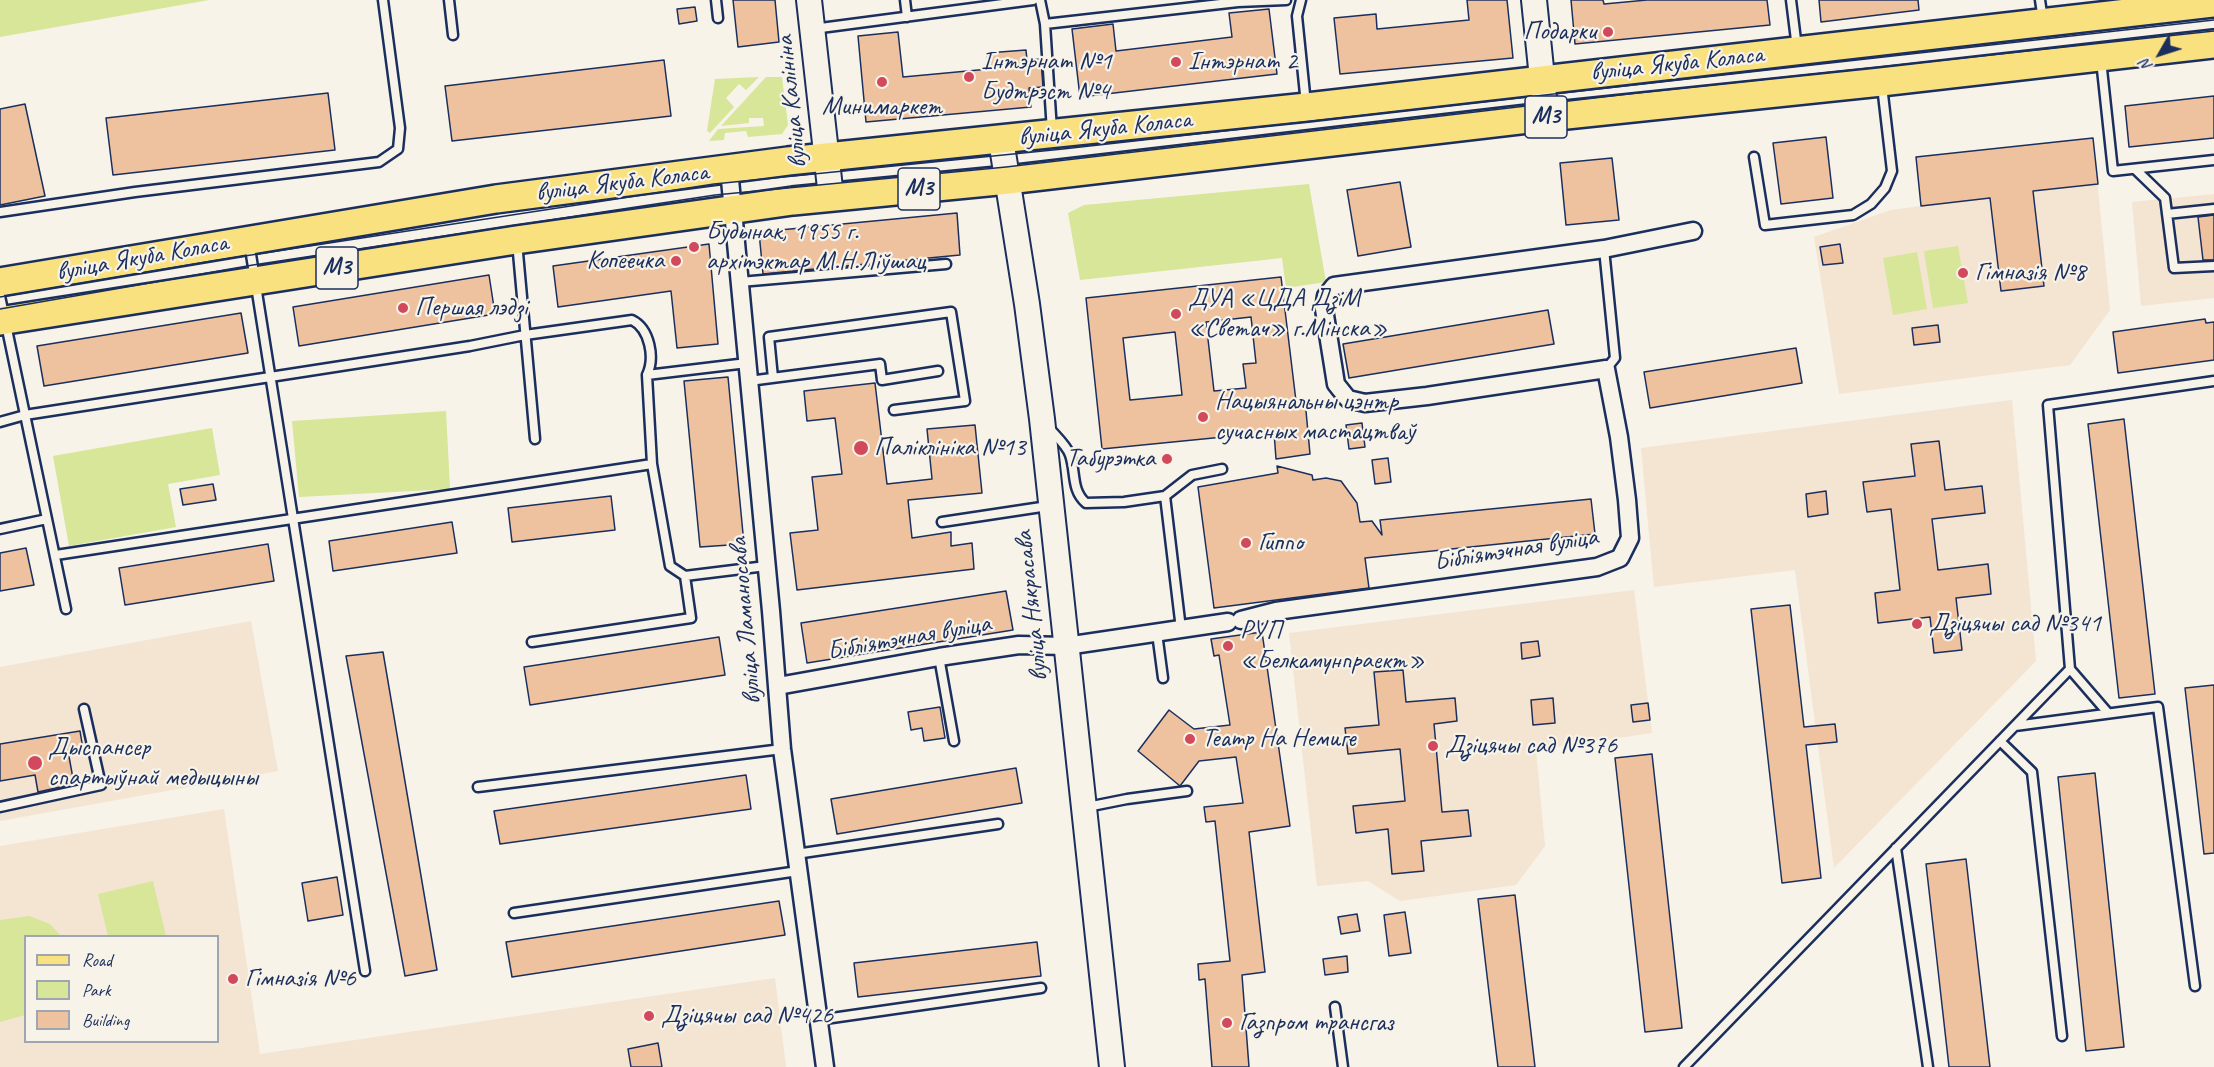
<!DOCTYPE html>
<html>
<head>
<meta charset="utf-8">
<style>
  body { margin:0 }
  #map { position:relative; width:2214px; height:1067px; overflow:hidden; background:#f7f3e8; font-family:Caveat,sans-serif }
  canvas { display:block }
  .legend { position:absolute; left:24px; top:935px; width:195px; height:108px; box-sizing:border-box; background:#f7f3e8; border:2px solid #9fa5b1; margin:0; padding:8px 10px; list-style:none; font-size:18px; color:#1b2f5e }
  .legend li { display:flex; align-items:center; gap:12px; height:30px }
  .legend b { width:30px; border:2px solid #9fa5b1 }
  .north { position:absolute; left:2130px; top:24px; width:60px; height:60px; -webkit-text-stroke:4px #f7f3e8; paint-order:stroke; rotate:231deg; font-size:16px; font-weight:700; line-height:24px; text-align:center; color:#1b2f5e }
  .north::after { content:''; display:block; margin:auto; width:21px; height:27px; background:#1b2f5e; clip-path:polygon(50% 0,100% 100%,50% 72%,0 100%) }
</style>
</head>
<body>
<div id="map">
<canvas width="2214" height="1067"></canvas>
<ul class="legend">
<li><b style="height:8px;background:#fae180"></b>Road</li>
<li><b style="height:16px;background:#d7e699"></b>Park</li>
<li><b style="height:16px;background:#eec29e"></b>Building</li>
</ul>
<div class="north">N</div>
</div>
<script>
const ctx = document.querySelector('canvas').getContext('2d');
ctx.lineJoin = 'round';
function fillPath(path, color) {
  ctx.fillStyle = color;
  ctx.fill(path, 'evenodd');
}
function stroke(path, color, width, dash) {
  ctx.strokeStyle = color;
  ctx.lineWidth = width;
  ctx.lineCap = dash ? 'butt' : 'round';
  ctx.setLineDash(dash || []);
  ctx.stroke(path);
}
function label(font, color, halo, rows, align = 'center') {
  ctx.font = font + ' Caveat,sans-serif';
  ctx.lineWidth = 4.5;
  ctx.setLineDash([]);
  ctx.textBaseline = 'middle';
  ctx.strokeStyle = halo;
  ctx.fillStyle = color;
  for (const [text, x, y, turn = 0] of rows) {
    ctx.save();
    ctx.translate(x, y);
    ctx.rotate((+turn || 0) * Math.PI / 180);
    ctx.textAlign = isNaN(turn) ? turn : align;
    if (halo) ctx.strokeText(text, 0, 0);
    ctx.fillText(text, 0, 0);
    ctx.restore();
  }
}
const built = new Path2D(`
  M2093,138L2110,310L2070,365L1839,394L1814,237L1891,210L1921,206Z
  M2214,194V298L2141,306L2132,202Z
  M2012,400L2036,661L1834,868L1795,570L1654,587L1641,448Z
  M1634,590L1652,733L1536,750L1545,846L1516,885L1400,901L1368,881L1317,886L1289,633Z
  M251,621L278,771L0,821V667Z
  M224,809L260,1054L775,978L786,1067H0V846ZM26,936H218V1042H26Z`);
const green = new Path2D(`
  M0,0H209L0,37Z
  M759,77L746,90L739,84L726,98L734,107L710,133L707,131L715,79Z
  M766,77H782L788,125L782,134L748,137L746,131L725,133L724,140L709,141L718,129L764,126L763,118H749V123L721,126Z
  M1309,184L1326,282L1286,288L1282,258L1080,280L1068,213L1084,205Z
  M1958,246L1968,303L1933,308L1924,251Z
  M1917,252L1927,309L1893,315L1883,258Z
  M446,411L450,489L299,497L292,421Z
  M212,428L220,475L168,484L176,527L69,546L53,456Z
  M153,881L166,936H108L98,894Z
  M29,916L50,924L61,936H26L25,1015L0,1022V920Z`);
const building = new Path2D(`
  M733,0H775L779,42L738,47Z
  M1467,0H1507L1513,58L1340,74L1334,18L1376,14L1377,29L1469,20Z
  M1571,0H1603L1604,4L1647,0H1767L1770,25L1575,44Z
  M1819,0H1918L1919,10L1821,22Z
  M695,7L697,21L679,24L677,9Z
  M1269,9L1277,74L1080,97L1072,29L1113,24L1116,51L1232,37L1229,13Z
  M898,32L903,77L989,69L987,53L1026,50L1027,60L1041,59L1043,87L1029,88L1031,107L866,122L858,36Z
  M664,60L671,116L452,141L445,86Z
  M328,93L335,150L113,175L106,118Z
  M2214,96V138L2129,147L2125,106Z
  M25,104L45,196L0,205V109Z
  M1826,137L1833,198L1781,204L1773,143Z
  M2093,138L2098,184L2033,191L2044,286L2001,291L1990,198L1921,206L1916,157Z
  M1612,158L1619,220L1566,225L1560,163Z
  M1400,182L1411,247L1358,256L1347,190Z
  M957,213L960,255L763,274L759,232Z
  M2214,215V260H2203L2198,217Z
  M709,244L718,344L677,348L671,291L558,307L553,266Z
  M1840,244L1843,263L1823,265L1820,247Z
  M489,275L495,314L299,346L293,307Z
  M1281,277L1296,401L1305,400L1310,454L1276,459L1274,432L1102,449L1086,298ZM1251,317L1256,363L1243,364L1246,388L1214,391L1206,322ZM1175,332L1182,395L1130,400L1123,338Z
  M1548,310L1554,344L1349,378L1343,344Z
  M241,313L248,353L44,386L37,346Z
  M2205,319L2206,323L2214,322V360L2118,373L2113,332Z
  M1938,325L1940,342L1914,345L1912,328Z
  M1796,348L1802,383L1650,408L1644,372Z
  M728,377L744,544L700,547L684,381Z
  M875,383L887,484L932,479L927,429L975,425L982,493L908,500L912,538L951,532V546L972,543L974,569L797,590L790,533L818,530L812,477L842,474L835,418L807,421L804,391Z
  M2124,419L2155,694L2119,698L2088,424Z
  M1362,423L1365,447L1349,449L1346,425Z
  M1939,441L1945,490L1982,486L1985,513L1932,519L1938,570L1988,564L1991,594L1956,598L1962,650L1934,653L1930,617L1878,623L1875,593L1900,590L1891,509L1867,512L1863,482L1915,476L1911,444Z
  M1388,458L1391,482L1375,484L1372,460Z
  M1277,466L1312,475L1313,480L1326,478L1341,481L1357,503L1360,522L1372,521L1382,535L1380,520L1591,499L1595,534L1365,558L1369,588L1214,608L1198,487L1278,473Z
  M213,484L216,500L183,505L180,489Z
  M1826,491L1828,514L1808,517L1806,494Z
  M611,496L615,530L512,542L508,508Z
  M452,522L457,553L333,571L329,541Z
  M268,544L274,581L125,605L119,568Z
  M26,548L34,585L0,591V553Z
  M1006,591L1013,630L807,663L801,623Z
  M1790,605L1804,727L1835,724L1837,742L1806,745L1821,878L1782,883L1751,609Z
  M1262,632L1290,826L1249,832L1265,972L1242,975L1249,1067H1212L1205,979L1199,980L1198,964L1230,961L1215,821L1206,822L1204,807L1243,803L1236,757L1199,761L1180,786L1138,751L1169,710L1194,729L1230,725L1219,655L1214,656L1211,639Z
  M719,637L725,675L530,705L524,667Z
  M1538,641L1540,656L1522,659L1521,643Z
  M383,652L437,970L405,976L346,656Z
  M1403,670L1406,702L1455,698L1457,721L1434,724L1442,812L1468,810L1471,836L1421,841L1424,871L1392,874L1388,829L1356,833L1353,806L1405,801L1400,749L1348,754L1345,728L1379,725L1374,672Z
  M2214,685V853L2204,854L2185,688Z
  M1553,698L1555,723L1533,725L1531,700Z
  M1648,703L1650,720L1633,722L1631,705Z
  M940,707L945,738L924,741L922,728L911,730L908,712Z
  M80,731L83,749L68,751L74,784L38,792L35,775L0,781V744Z
  M1652,754L1682,1028L1645,1032L1615,758Z
  M1016,768L1022,803L837,834L831,799Z
  M2095,773L2124,1047L2086,1051L2058,777Z
  M746,775L751,809L500,844L494,811Z
  M1966,859L1990,1067H1949L1930,899L1926,864Z
  M337,877L343,915L308,921L302,883Z
  M1515,895L1535,1067H1498L1488,984L1478,899Z
  M779,901L785,935L512,977L506,942Z
  M1405,912L1411,953L1389,956L1384,915Z
  M1357,914L1360,931L1341,934L1338,917Z
  M1037,942L1041,976L858,997L854,963Z
  M1347,956L1348,972L1325,975L1323,959Z
  M658,1043L662,1067H631L628,1049Z`);
const lane = new Path2D(`
  M449,0L453,35
  M716,0L718,18
  M905,0L907,17
  M1040,0L1045,24L1052,131
  M1301,0L1297,16L1306,104
  M1791,0L1797,48
  M2040,0L2043,20
  M1045,24L1238,2L1286,0
  M813,29L1033,0
  M2101,60L2113,171L2214,160
  M1754,157L1765,225L1853,215L1871,204L1885,188L1892,171L1882,86
  M2135,169L2165,198L2174,268L2214,266
  M0,212L135,192L379,162L398,149L400,128L383,0
  M2167,214L2214,209
  M249,242L365,971
  M517,242L535,439
  M1604,249L1615,358L1606,369
  M740,282L946,264
  M0,296L66,609
  M647,375L747,363
  M773,378L769,337L951,312L965,401L894,410
  M749,381L880,364L882,380L938,371
  M0,422L25,415L470,346L525,335L632,320C650,329 655,358 647,375L652,464L670,566L685,576L691,618L532,642
  M1049,428C1056,436 1067,446 1070,455C1076,472 1071,490 1086,503L1124,502L1165,496L1181,629
  M1165,496L1192,475L1222,469
  M942,522L1048,506
  M0,529L47,519
  M56,555L652,464
  M685,576L766,566
  M1157,633L1163,678
  M939,657L954,741
  M2108,713L2070,669L2048,405L2214,381
  M2015,726L2158,707L2195,986
  M2000,741L2032,772L2062,1036
  M478,787L782,749
  M0,807L101,785L84,709
  M1087,807L1127,799L1187,791
  M1896,848L1928,1067
  M796,854L998,824
  M514,913L798,871
  M1335,1007L1343,1067
  M818,1020L1041,988
  M1684,1067L2070,669`);
const street = new Path2D(`
  M729,169L771,611L782,749L825,1067
  M1241,620L1276,611L1597,567L1620,558L1630,538L1627,500L1619,437L1606,369L1427,396L1365,403L1348,399L1336,384L1324,309L1326,296L1334,286L1604,249L1693,231
  M778,686L939,657L1019,645L1066,646L1228,622`);
const secondary = new Path2D(`
  M809,0L831,197
  M1534,0L1546,117
  M1001,140L1027,304L1042,419L1112,1067`);
const primary = new Path2D(`
  M0,282L496,199L788,161L1307,107L2214,3
  M0,321L516,240L793,201L1008,180L1528,119L1881,82L2214,44`);
const tram = new Path2D(`
  M0,297L212,261L714,184L1063,149L2214,20
  M0,309L253,265L715,195L1006,167L1637,93L2214,31`);
const markers = [
  [1608,32,6,"#d1495b"],
  [1176,62,6,"#d1495b"],
  [969,77,6,"#d1495b"],
  [882,82,6,"#d1495b"],
  [694,247,6,"#d1495b"],
  [676,261,6,"#d1495b"],
  [1963,273,6,"#d1495b"],
  [403,308,6,"#d1495b"],
  [1176,314,6,"#d1495b"],
  [1203,417,6,"#d1495b"],
  [861,448,8,"#d1495b"],
  [1167,459,6,"#d1495b"],
  [1246,543,6,"#d1495b"],
  [1917,624,6,"#d1495b"],
  [1228,646,6,"#d1495b"],
  [1190,739,6,"#d1495b"],
  [1433,746,6,"#d1495b"],
  [35,763,8,"#d1495b"],
  [233,979,6,"#d1495b"],
  [649,1016,6,"#d1495b"],
  [1227,1023,6,"#d1495b"]
];
const shields = [
  [1546,117,42],
  [919,189,42],
  [337,268,42]
];
const shieldNames = [
  ["М3",1546,117],
  ["М3",919,189],
  ["М3",337,268]
];
const poiNames = [
  ["Подарки",1596,32,"right"],
  ["Інтэрнат №1",981,62],
  ["Будтрэст №4",981,92],
  ["Інтэрнат 2",1188,62],
  ["Минимаркет",882,107,"center"],
  ["Будынак, 1955 г.",706,232],
  ["архітэктар М.Н.Ліўшац",706,262],
  ["Копеечка",664,261,"right"],
  ["Гімназія №8",1975,273],
  ["ДУА «ЦДА ДзіМ",1188,299],
  ["«Светач» г.Мінска»",1188,329],
  ["Першая лэдзі",415,308],
  ["Нацыянальны цэнтр",1215,402],
  ["сучасных мастацтваў",1215,432],
  ["Паліклініка №13",874,448],
  ["Табурэтка",1155,459,"right"],
  ["Гиппо",1258,543],
  ["Дзіцячы сад №341",1929,624],
  ["РУП",1240,631],
  ["«Белкамунпраект»",1240,661],
  ["Театр На Немиге",1202,739],
  ["Дзіцячы сад №376",1445,746],
  ["Дыспансер",48,748],
  ["спартыўнай медыцыны",48,778],
  ["Гімназія №6",245,979],
  ["Дзіцячы сад №426",661,1016],
  ["Газпром трансгаз",1239,1023]
];
const streetNames = [
  ["вуліца Якуба Коласа",1677,64,-6],
  ["вуліца Калініна",792,102,-96],
  ["вуліца Якуба Коласа",1105,129,-6],
  ["вуліца Якуба Коласа",622,183,-7],
  ["вуліца Якуба Коласа",142,258,-10],
  ["Бібліятэчная вуліца",1516,550,-9],
  ["вуліца Някрасава",1032,606,-96],
  ["вуліца Ламаносава",746,621,-95],
  ["Бібліятэчная вуліца",909,638,-10]
];
fillPath(built, '#f4e4d2');
fillPath(green, '#d7e699');
fillPath(building, '#eec29e');
stroke(building, '#1b2f5e', 1.5);
stroke(lane, '#1b2f5e', 13);
stroke(street, '#1b2f5e', 21);
stroke(secondary, '#1b2f5e', 28);
stroke(primary, '#1b2f5e', 32);
stroke(lane, '#f7f3e8', 8);
stroke(street, '#f7f3e8', 16);
stroke(secondary, '#f7f3e8', 24);
stroke(primary, '#fae180', 27);
stroke(tram, '#1b2f5e', 1.5);
for (const [x, y, r, color] of markers) {
  const dot = new Path2D();
  dot.arc(x, y, r, 0, 2 * Math.PI);
  ctx.fillStyle = color;
  ctx.fill(dot);
  stroke(dot, '#f7f3e8', 2);
}
for (const [x, y, w] of shields) {
  const box = new Path2D();
  box.roundRect(x - w / 2, y - 21, w, 42, 4.5);
  ctx.fillStyle = '#f7f3e8';
  ctx.fill(box);
  stroke(box, '#1b2f5e', 1.5);
}
label('bold 24px', '#1b2f5e', null, shieldNames);
label('26px', '#1b2f5e', '#f7f3e8', poiNames, 'left');
label('26px', '#1b2f5e', '#f7f3e8', streetNames);
</script>
</body>
</html>
